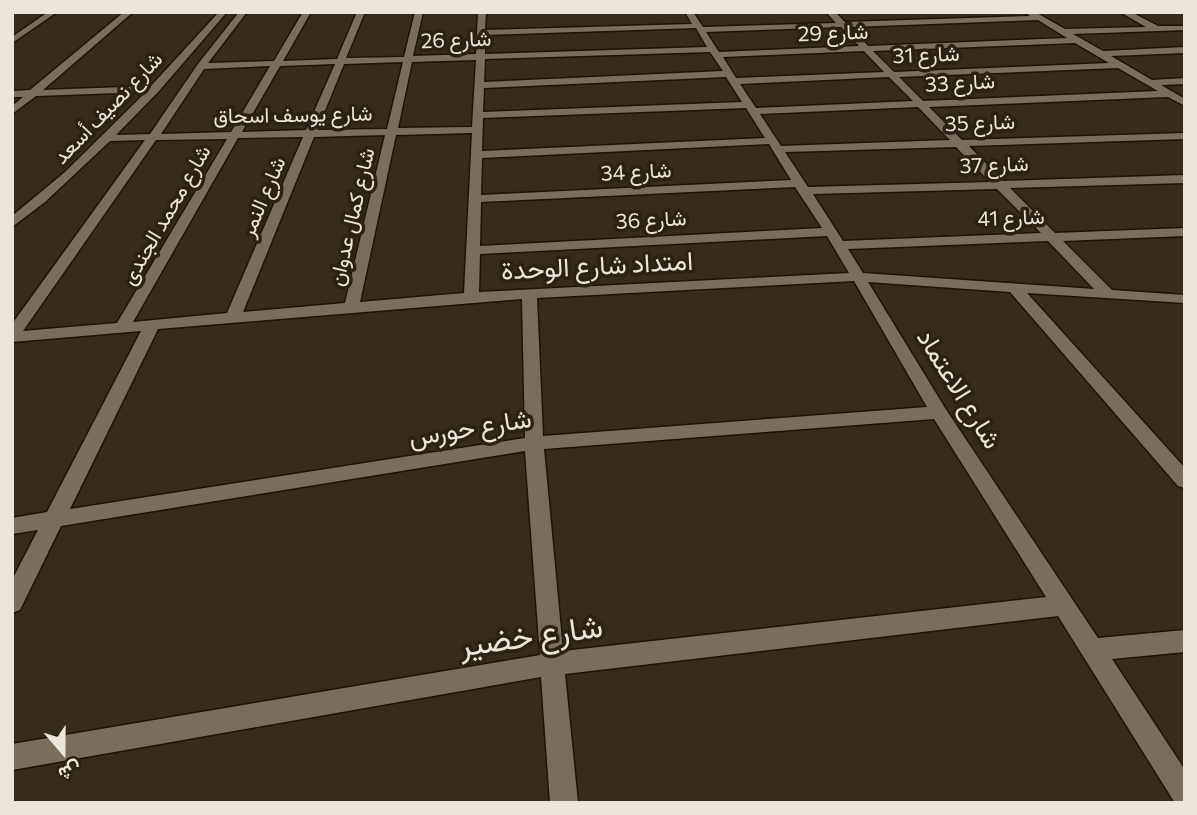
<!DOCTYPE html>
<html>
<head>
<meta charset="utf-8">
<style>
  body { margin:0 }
  #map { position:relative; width:1197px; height:815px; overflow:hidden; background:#352c1d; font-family:Commissioner,Vazirmatn,sans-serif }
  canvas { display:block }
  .frame { position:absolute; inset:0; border:14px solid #ebe5db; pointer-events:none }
  .north { position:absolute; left:28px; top:717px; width:70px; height:70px; -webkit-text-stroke:5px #2b2213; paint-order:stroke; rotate:160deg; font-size:19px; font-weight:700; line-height:28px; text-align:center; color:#ebe5db }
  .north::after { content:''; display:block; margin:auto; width:24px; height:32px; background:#ebe5db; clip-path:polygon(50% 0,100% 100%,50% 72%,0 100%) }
</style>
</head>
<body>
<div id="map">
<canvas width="1197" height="815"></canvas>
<div class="frame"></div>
<div class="north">ش</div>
</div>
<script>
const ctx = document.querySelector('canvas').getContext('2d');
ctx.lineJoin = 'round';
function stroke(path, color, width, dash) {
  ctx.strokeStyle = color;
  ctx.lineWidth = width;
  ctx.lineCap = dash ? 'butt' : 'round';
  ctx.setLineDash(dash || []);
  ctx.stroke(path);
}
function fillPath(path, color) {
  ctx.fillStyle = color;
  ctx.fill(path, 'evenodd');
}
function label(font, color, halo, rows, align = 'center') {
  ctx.font = font + ' Commissioner,Vazirmatn,sans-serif';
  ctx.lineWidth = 7;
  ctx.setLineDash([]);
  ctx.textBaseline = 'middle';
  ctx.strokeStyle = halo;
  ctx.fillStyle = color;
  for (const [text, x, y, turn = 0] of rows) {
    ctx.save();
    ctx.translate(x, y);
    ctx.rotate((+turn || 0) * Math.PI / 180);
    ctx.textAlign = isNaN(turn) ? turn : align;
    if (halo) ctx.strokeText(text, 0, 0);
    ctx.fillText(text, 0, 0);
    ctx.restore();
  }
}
const minor = new Path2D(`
  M48,12H57L12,43V37Z
  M124,12H133L43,90L151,86L219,12H227L159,91L116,135L150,134L198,64L239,12H247L208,63L274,61L303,12H311L283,61L337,59L357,12H365L346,58L404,57L415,12H423L413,56L476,54L478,12H486L485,30L692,24L685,12H693L703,27L836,23L826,12H835L845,22L1030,16L1025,12H1035L1065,29L1146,27L1120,12H1131L1158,26H1185V30L1073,34L1103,51L1185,47V53L1111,56L1152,80L1185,78V84L1161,85L1185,99V106L1168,97L929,107L962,140L1185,133V139L969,146L1003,181L1185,175V183L1010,188L1055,233L1185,228V236L1063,241L1112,290L1185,295V303L1027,293L1185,468V488L1178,486L1010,292L868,282L945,408L1098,638L1185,630V652L1112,659L1185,770V803H1175L1058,616L565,674L578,803H550L541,677L12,770V744L540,655L525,451L61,526L20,610L12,613V580L38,530L12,534V518L47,512L141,331L12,342V324L145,140L110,141L45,202L12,227V216L65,172L146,92L36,96L12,114V106L23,97H12V91L30,90ZM1038,20L1067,38L868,46L850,27ZM841,27L859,46L719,52L706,32ZM696,28L707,47L485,54V35ZM1075,43L1109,63L894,72L873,51ZM864,51L884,72L736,78L723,57ZM710,52L723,71L484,82L485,59ZM476,60L472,127L398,128L412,62ZM403,62L387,129L317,130L344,64ZM335,64L306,130L242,132L280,66ZM270,66L231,132L161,134L204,69ZM1118,68L1158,91L923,101L899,77ZM726,77L742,102L483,112L484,88ZM889,77L913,101L756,108L740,84ZM918,107L950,140L781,146L760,114ZM746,108L765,138L482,151L483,118ZM472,133L464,293L360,302L396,135ZM385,135L345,303L243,312L314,137ZM303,137L227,313L133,322L238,138ZM227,139L117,323L23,331L156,140ZM769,144L791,180L481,195L482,158ZM956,147L990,182L808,187L785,152ZM795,187L822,228L480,246L481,202ZM997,189L1041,233L843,241L813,194ZM827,236L849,273L479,292L480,254ZM1048,241L1094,289L863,273L848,249ZM854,281L927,407L543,436L537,298ZM522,299L525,438L70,509L158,329ZM934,419L1046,597L563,651L544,449Z`);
const farStreetnames = [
  ["شارع 29",833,33,-2],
  ["شارع 26",456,40,-2],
  ["شارع 31",926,55,-2],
  ["شارع 33",960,83,-3],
  ["شارع نصيف أسعد",108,108,-46],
  ["شارع يوسف اسحاق",293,115,-1],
  ["شارع 35",980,123,-2],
  ["شارع 37",994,165,-2],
  ["شارع 34",636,172,-3],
  ["شارع النمر",263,197,-67],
  ["شارع محمد الجندى",166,215,-60],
  ["شارع كمال عدوان",352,217,-77],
  ["شارع 41",1011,218,-2],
  ["شارع 36",651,220,-3]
];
const streetNames = [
  ["امتداد شارع الوحدة",597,266,-3],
  ["شارع الاعتماد",959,389,58],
  ["شارع حورس",470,428,-9]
];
const nearStreetnames = [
  ["شارع خضير",531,636,-8]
];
stroke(minor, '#1c1406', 3);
fillPath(minor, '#796e5d');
label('21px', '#ebe5db', '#2b2213', farStreetnames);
label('26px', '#ebe5db', '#2b2213', streetNames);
label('32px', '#ebe5db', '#2b2213', nearStreetnames);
</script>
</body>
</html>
